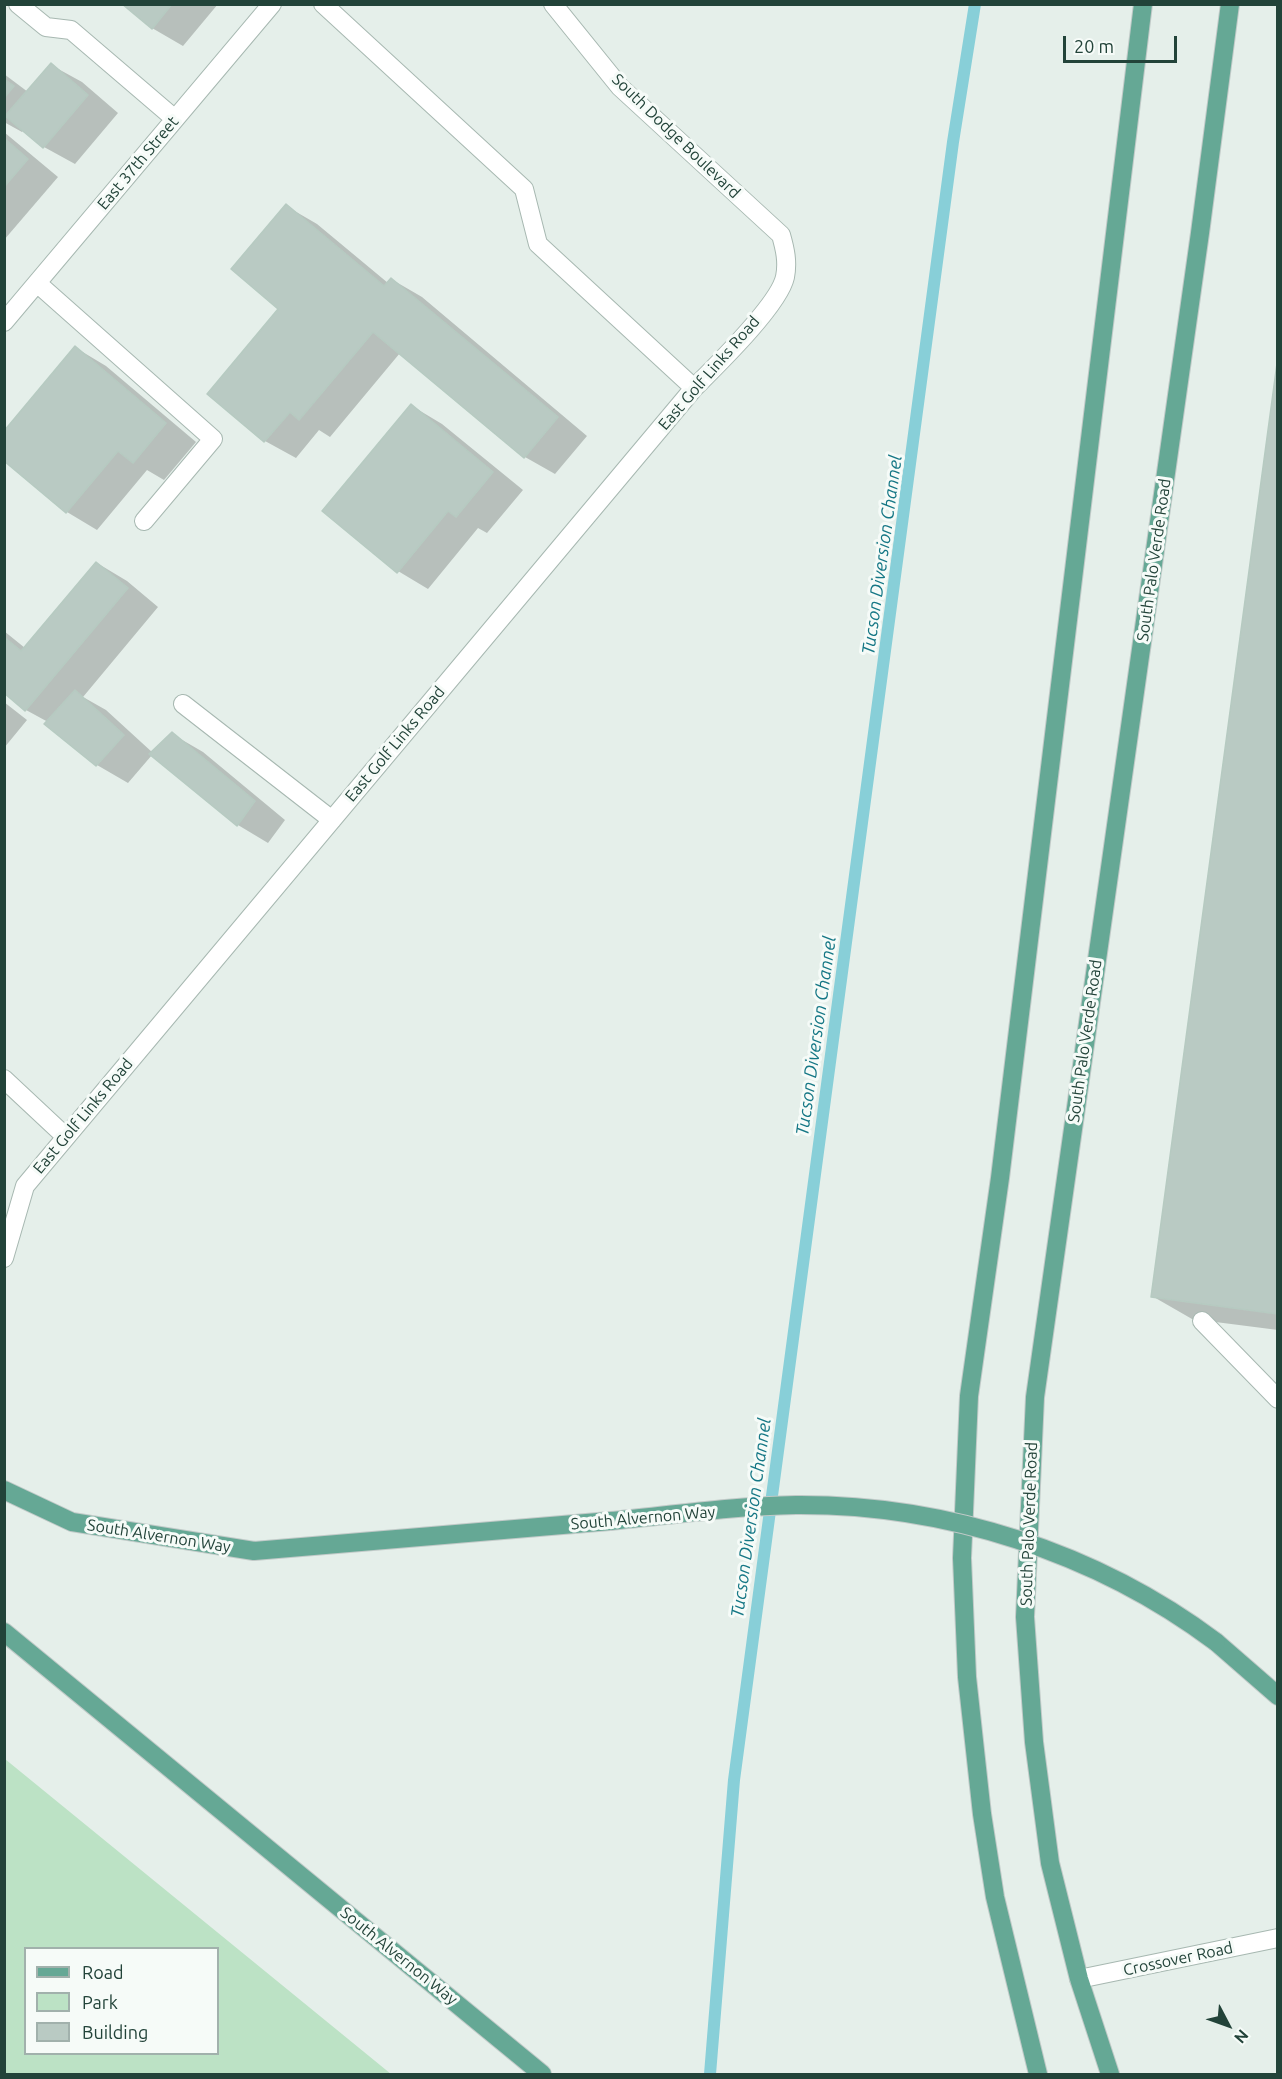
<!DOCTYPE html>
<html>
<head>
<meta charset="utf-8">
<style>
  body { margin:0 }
  #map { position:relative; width:1282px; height:2079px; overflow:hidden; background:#e5efea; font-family:Ubuntu,sans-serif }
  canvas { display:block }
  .frame { position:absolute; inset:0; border:6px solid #224339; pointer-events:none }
  .legend { position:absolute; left:24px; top:1947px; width:195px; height:108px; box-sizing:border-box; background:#f6fbf8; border:2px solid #a1b1ac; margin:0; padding:8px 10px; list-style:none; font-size:18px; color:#224339 }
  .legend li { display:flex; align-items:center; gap:12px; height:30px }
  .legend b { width:30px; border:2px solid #a1b1ac }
  .north { position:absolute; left:1198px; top:1995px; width:60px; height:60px; -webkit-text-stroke:4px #f6fbf8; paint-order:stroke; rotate:131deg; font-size:16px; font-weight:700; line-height:24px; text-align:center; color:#224339 }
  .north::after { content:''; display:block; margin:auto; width:21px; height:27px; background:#224339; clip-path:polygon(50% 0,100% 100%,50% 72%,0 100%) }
  .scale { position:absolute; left:1063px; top:36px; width:114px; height:27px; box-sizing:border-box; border:3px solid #224339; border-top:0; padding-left:8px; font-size:18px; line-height:21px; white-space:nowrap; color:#224339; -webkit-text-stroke:4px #f6fbf8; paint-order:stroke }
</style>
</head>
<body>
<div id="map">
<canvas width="1282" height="2079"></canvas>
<div class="frame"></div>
<ul class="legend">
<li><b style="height:8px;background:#65a895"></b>Road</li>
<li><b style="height:16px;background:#bce2c5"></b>Park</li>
<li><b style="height:16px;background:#b9cac3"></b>Building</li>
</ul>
<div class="north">N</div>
<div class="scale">20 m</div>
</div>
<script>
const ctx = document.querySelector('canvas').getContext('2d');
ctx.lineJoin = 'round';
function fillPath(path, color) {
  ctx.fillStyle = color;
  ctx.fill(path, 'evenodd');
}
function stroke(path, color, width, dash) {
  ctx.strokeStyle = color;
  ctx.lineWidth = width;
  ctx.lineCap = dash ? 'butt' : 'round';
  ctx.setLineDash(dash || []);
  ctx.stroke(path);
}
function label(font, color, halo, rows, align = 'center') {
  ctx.font = font + ' Ubuntu,sans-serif';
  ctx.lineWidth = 6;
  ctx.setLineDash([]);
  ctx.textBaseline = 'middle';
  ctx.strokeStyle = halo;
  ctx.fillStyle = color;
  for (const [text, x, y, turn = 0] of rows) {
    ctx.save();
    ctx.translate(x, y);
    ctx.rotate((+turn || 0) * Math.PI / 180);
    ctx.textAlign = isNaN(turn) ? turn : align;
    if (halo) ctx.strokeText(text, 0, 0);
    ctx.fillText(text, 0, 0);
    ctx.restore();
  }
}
const green = new Path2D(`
  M4,1759H5L391,2074H5ZM26,1948H218V2054H26Z`);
const shadow = new Path2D(`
  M125,4H218L183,46L152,28Z
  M51,65L82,82L118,113L75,164L44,147L24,129L22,132L4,122V74L28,92Z
  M4,132L58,177L4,240Z
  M286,206L317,224L388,283L391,279L422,297L587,436L555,474L525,457L400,353L330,437L319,430L296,458L265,441L209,394L281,309Z
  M76,348L106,366L196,442L164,480L147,470L97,530L67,512Z
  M1278,367V1330L1192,1319L1152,1296Z
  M412,406L442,424L523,490L487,533L478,528L428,589L398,571Z
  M97,563L127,581L158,607L83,697L106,710L153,753L172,734L203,752L285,820L268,843L238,825L152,755L128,783L97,765L46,724L48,722L26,710L4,692V631L25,648Z
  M4,702L27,720L4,748Z`);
const stream = new Path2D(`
  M710,2074L734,1780L953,142L975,4`);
const building = new Path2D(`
  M122,4H172L152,29Z
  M51,63L88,95L43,148L5,116Z
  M4,79L14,86L4,98Z
  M4,138L28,159L4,187Z
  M286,204L384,286L391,278L558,417L524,458L373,332L299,420L290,412L264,442L207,394L278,309L231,269Z
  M75,346L166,423L133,463L118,451L66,513L4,461V431Z
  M1278,356V1314L1151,1297Z
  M411,404L493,472L456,517L448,511L397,573L322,511Z
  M96,562L128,588L25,711L4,693V637L21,651Z
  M75,690L124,735L96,766L44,724Z
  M172,732L255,801L237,826L149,754Z`);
const minor = new Path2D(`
  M18,4L46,27L71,30L175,119
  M323,4L524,189L538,244L694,388
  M37,283L213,439L144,521
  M4,322L272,4
  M183,704L332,820
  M4,1079L66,1137
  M4,1258L25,1186L694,388C716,366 779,305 785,277C788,262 785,249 781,235L620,87L553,4
  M1202,1321L1278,1399
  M1079,1979L1278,1938`);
const major = new Path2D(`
  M4,1490L72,1522L254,1551L610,1521
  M4,1632L542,2074
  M1216,1642L1278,1696
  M1038,2074L995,1897L982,1814L967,1677L962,1558L969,1396L1000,1178L1143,4
  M1110,2074L1079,1979L1050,1863L1034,1742L1025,1617L1035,1397L1200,233L1230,4`);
const majorBridge = new Path2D(`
  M610,1521C672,1515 734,1506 796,1505C945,1504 1096,1552 1216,1642`);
const streetNames = [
  ["South Dodge Boulevard",676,136,44],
  ["East 37th Street",138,163,-50],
  ["East Golf Links Road",709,373,-49],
  ["South Palo Verde Road",1154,560,-82],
  ["East Golf Links Road",395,744,-50],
  ["South Palo Verde Road",1085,1041,-82],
  ["East Golf Links Road",83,1116,-50],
  ["South Alvernon Way",643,1518,-5],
  ["South Palo Verde Road",1029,1524,-88],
  ["South Alvernon Way",159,1536,9],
  ["South Alvernon Way",399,1956,39],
  ["Crossover Road",1178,1959,-12]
];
const waterNames = [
  ["Tucson Diversion Channel",882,555,-82],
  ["Tucson Diversion Channel",816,1036,-82],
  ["Tucson Diversion Channel",751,1518,-82]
];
fillPath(green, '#bce2c5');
fillPath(shadow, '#0003');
stroke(stream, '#88cfd8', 12);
fillPath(building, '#b9cac3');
stroke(building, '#b6cac1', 1.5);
stroke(minor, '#a7b8b1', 20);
stroke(major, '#c1cac8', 20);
stroke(minor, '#fff', 18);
stroke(major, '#65a895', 18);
stroke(majorBridge, '#c1cac8', 20, []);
stroke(majorBridge, '#65a895', 18);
label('16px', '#224339', '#f6fbf8', streetNames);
label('italic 18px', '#157785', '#f6fbf8', waterNames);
</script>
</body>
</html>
